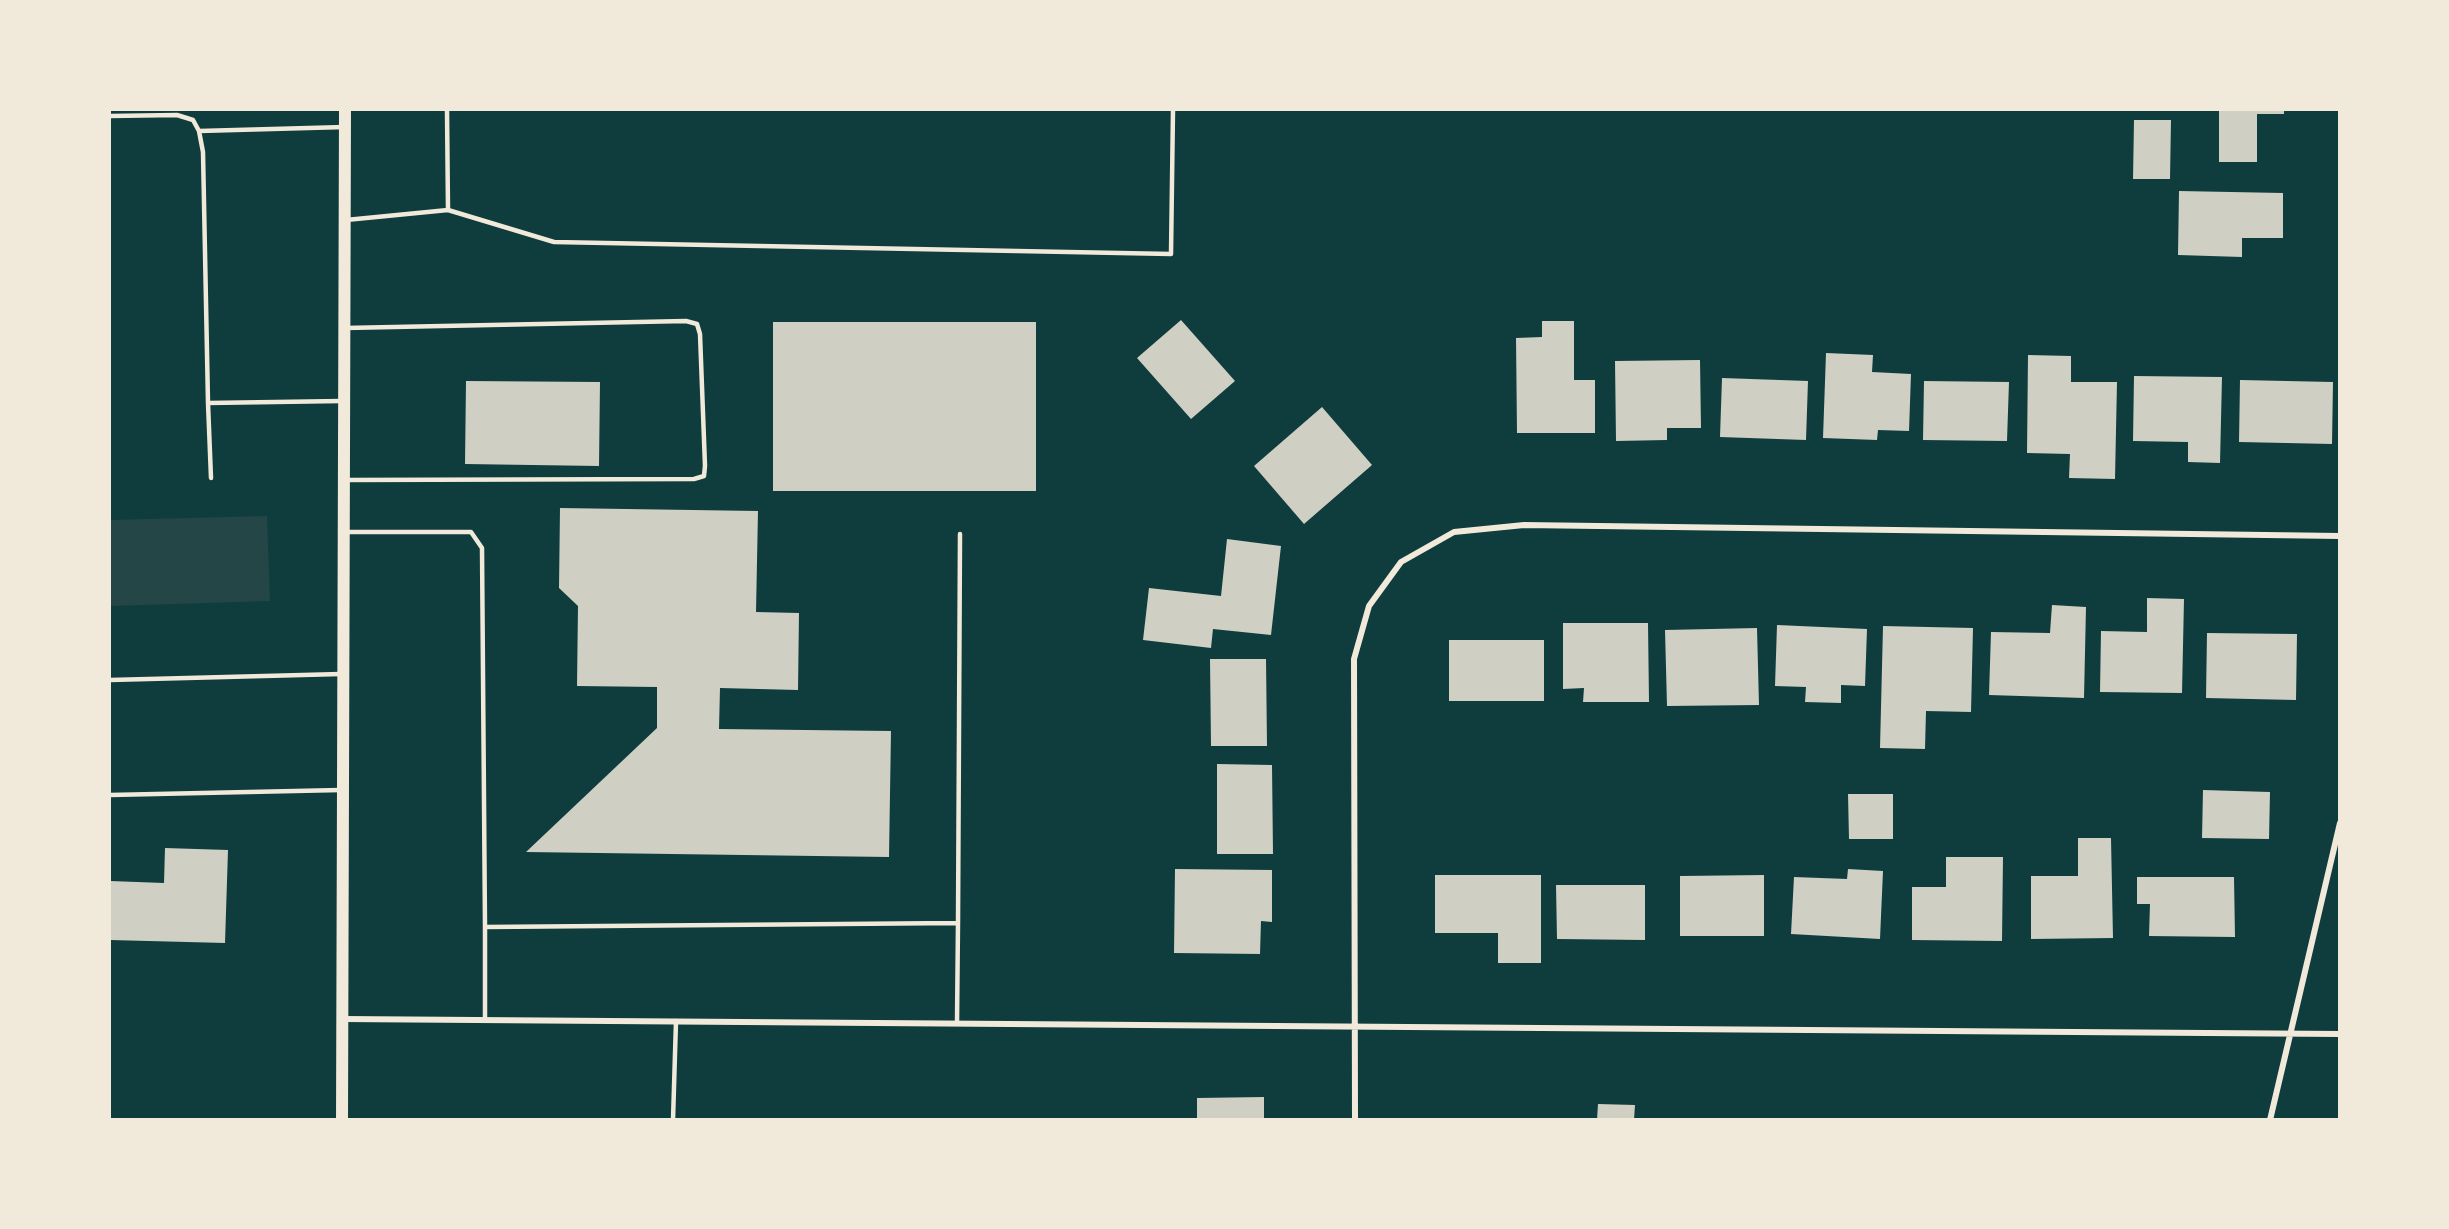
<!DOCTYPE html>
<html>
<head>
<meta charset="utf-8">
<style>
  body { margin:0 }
  #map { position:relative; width:2449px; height:1229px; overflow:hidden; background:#0f3d3e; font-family:Commissioner,sans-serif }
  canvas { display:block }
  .frame { position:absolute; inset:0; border:111px solid #f1e9da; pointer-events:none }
</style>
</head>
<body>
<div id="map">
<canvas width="2449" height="1229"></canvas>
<div class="frame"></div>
</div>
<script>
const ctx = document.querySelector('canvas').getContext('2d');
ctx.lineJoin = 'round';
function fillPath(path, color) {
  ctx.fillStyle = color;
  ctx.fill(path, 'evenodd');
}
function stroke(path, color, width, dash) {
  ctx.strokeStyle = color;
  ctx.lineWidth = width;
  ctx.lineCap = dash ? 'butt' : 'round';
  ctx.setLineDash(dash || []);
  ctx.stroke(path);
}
const green = new Path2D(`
  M267,516L270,601L110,606V520Z`);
const building = new Path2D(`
  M2219,110H2284V114H2257V162H2219Z
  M2134,120H2171L2170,179H2133Z
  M2179,191L2283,193V238H2242V257L2178,255Z
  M1181,320L1235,381L1191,419L1137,358Z
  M1542,321H1574V380H1595V433H1517L1516,338L1542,337Z
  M773,322H1036V491H773Z
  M1826,353L1873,355L1872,372L1911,374L1909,431L1878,430L1877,440L1823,438Z
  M2028,355L2071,356V382H2117L2115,479L2069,478L2070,454L2027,453Z
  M1700,360L1701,428H1667V440L1616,441L1615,361Z
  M2134,376L2222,377L2220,463L2188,462V442L2133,441Z
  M1722,378L1808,381L1806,440L1720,437Z
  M2240,380L2333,382L2332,444L2239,442Z
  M466,381L600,382L599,466L465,464Z
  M1924,381L2009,382L2007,441L1923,440Z
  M1322,407L1372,465L1304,524L1254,466Z
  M560,508L758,511L756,612L799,613L798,690L720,688L719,729L891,731L889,857L526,852L657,728V687L577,686L578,606L559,588Z
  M1227,539L1281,546L1271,635L1213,629L1211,648L1143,640L1149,588L1221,596Z
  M2147,598L2184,599L2182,693L2100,692L2101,631L2147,632Z
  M2052,605L2086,607L2084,698L1989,695L1991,632L2050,633Z
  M1563,623H1648L1649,702H1583L1584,688L1563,689Z
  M1777,625L1867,629L1865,686L1841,685V703L1805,702L1806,687L1775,686Z
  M1883,626L1973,628L1971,712L1926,711L1925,749L1880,748Z
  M1757,628L1759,705L1667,706L1665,630Z
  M2207,633L2297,634L2296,700L2206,698Z
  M1449,640H1544V701H1449Z
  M1210,659H1266L1267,746H1211Z
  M1217,764L1272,765L1273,854H1217Z
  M2203,790L2270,792L2269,839L2202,838Z
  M1848,794H1893V839H1849Z
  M2078,838H2111L2113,938L2031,939V876H2078Z
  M165,848L228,850L225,943L110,940V881L164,883Z
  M1946,857H2003L2002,941L1912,940V887H1946Z
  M1175,869L1272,870V922L1261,921L1260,954L1174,953Z
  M1848,869L1883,871L1880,939L1791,934L1794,877L1847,879Z
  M1435,875H1541V963H1498V933H1435Z
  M1764,875V936H1680V876Z
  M2137,877H2234L2235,937L2149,936L2150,904H2137Z
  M1556,885H1645V940L1557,939Z
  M1264,1097V1120H1197V1098Z
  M1598,1104L1635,1105L1634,1120H1597Z`);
const service = new Path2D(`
  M447,110L448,210
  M110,116L177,115L193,120L199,131L203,152L208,403
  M199,131L345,127
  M346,220L448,210L554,242L1171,254L1173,110
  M345,328L686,321L697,324L700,334L705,466L704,476L694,479L345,480
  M211,478L208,403L342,401
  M344,532H471L482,548L485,927
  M110,680L341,674
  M110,795L341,790
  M958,923L960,534
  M485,1020V927L958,923L957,1023
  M673,1120L676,1021`);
const minor = new Path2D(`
  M343,1019L2340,1034
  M1355,1120L1354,659L1369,606L1401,562L1454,532L1524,525L2340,536
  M2270,1120L2340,823`);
const secondary = new Path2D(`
  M342,1120L345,110`);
fillPath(green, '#244646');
fillPath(building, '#cfcfc3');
stroke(service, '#f1e9da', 4.5);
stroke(minor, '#f1e9da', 6);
stroke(secondary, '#f1e9da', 12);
</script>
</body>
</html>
